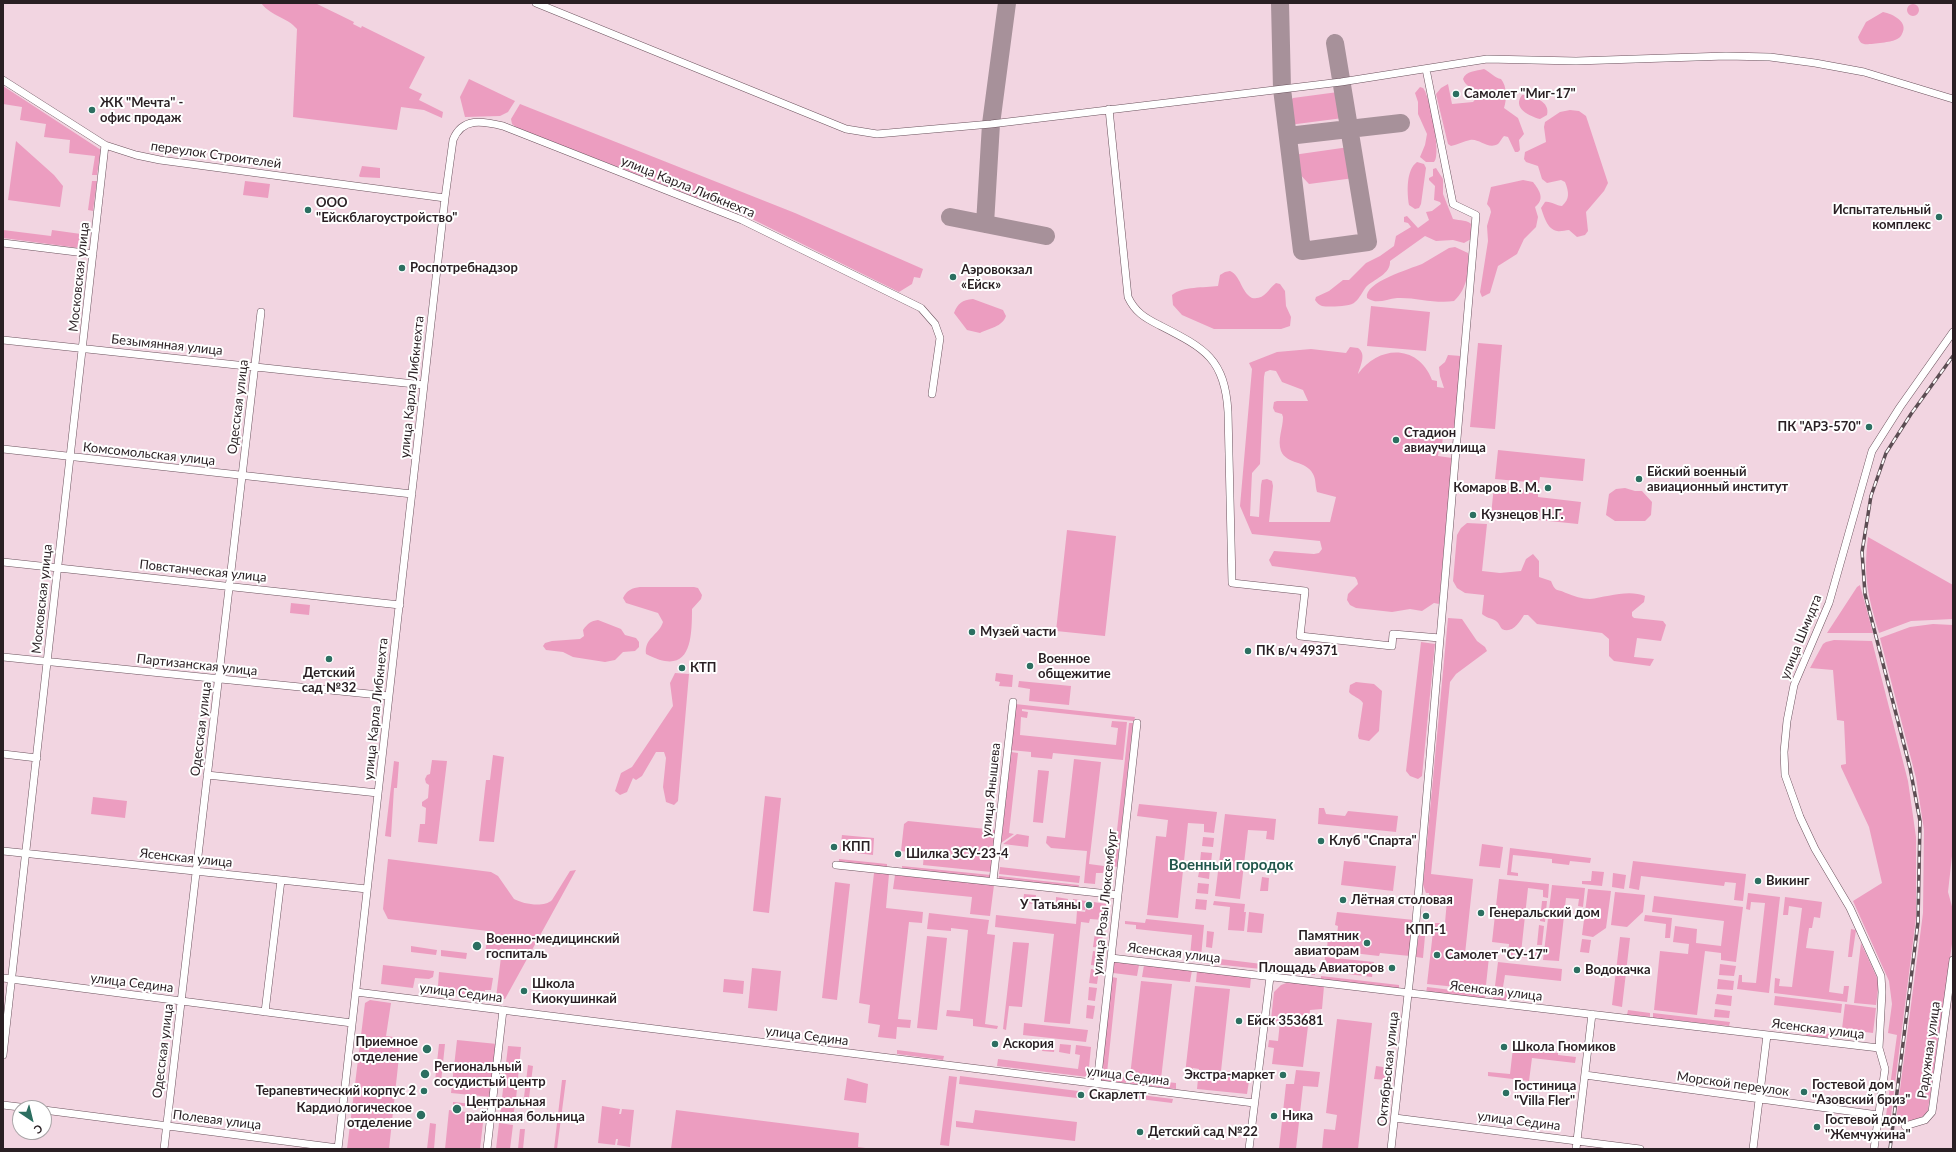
<!DOCTYPE html>
<html>
<head>
<meta charset="utf-8">
<style>
  body { margin:0 }
  #map { position:relative; width:1956px; height:1152px; overflow:hidden; background:#f2d5e1; font-family:Lato,sans-serif }
  canvas { display:block }
  .frame { position:absolute; inset:0; border:4px solid #291f23; pointer-events:none }
  .north { position:absolute; left:12px; top:1100px; width:40px; height:40px; box-sizing:border-box; background:#fff; border:1px solid #a9a5a7; border-radius:50%; rotate:145deg; font-size:11px; font-weight:700; line-height:16px; text-align:center; color:#291f23 }
  .north::after { content:''; display:block; margin:auto; width:14px; height:18px; background:#2c6f61; clip-path:polygon(50% 0,100% 100%,50% 72%,0 100%) }
</style>
</head>
<body>
<div id="map">
<canvas width="1956" height="1152"></canvas>
<div class="frame"></div>
<div class="north">С</div>
</div>
<script>
const ctx = document.querySelector('canvas').getContext('2d');
ctx.lineJoin = 'round';
function fillPath(path, color) {
  ctx.fillStyle = color;
  ctx.fill(path, 'evenodd');
}
function stroke(path, color, width, dash) {
  ctx.strokeStyle = color;
  ctx.lineWidth = width;
  ctx.lineCap = dash ? 'butt' : 'round';
  ctx.setLineDash(dash || []);
  ctx.stroke(path);
}
function label(font, color, halo, rows, align = 'center') {
  ctx.font = font + ' Lato,sans-serif';
  ctx.lineWidth = 4;
  ctx.setLineDash([]);
  ctx.textBaseline = 'middle';
  ctx.strokeStyle = halo;
  ctx.fillStyle = color;
  for (const [text, x, y, turn = 0] of rows) {
    ctx.save();
    ctx.translate(x, y);
    ctx.rotate((+turn || 0) * Math.PI / 180);
    ctx.textAlign = isNaN(turn) ? turn : align;
    if (halo) ctx.strokeText(text, 0, 0);
    ctx.fillText(text, 0, 0);
    ctx.restore();
  }
}
const green = new Path2D(`
  M261,3H315L354,22L353,24L361,28L362,26L425,57L409,88L422,94L419,100L443,112L442,118L424,110L401,107L397,130L293,117L297,29C287,17 272,17 261,3Z
  M1907 10a6 6 0 1 1 12 0a6 6 0 1 1-12 0Z
  M1883,12C1893,14 1909,22 1902,34C1901,37 1898,39 1895,40C1891,42 1868,45 1864,44C1860,43 1859,40 1858,37L1866,22Z
  M1484,69C1490,72 1495,78 1501,79C1507,86 1507,99 1504,108L1518,118L1524,134L1519,140L1520,150L1518,152H1515L1508,137L1504,136C1502,138 1500,142 1498,144C1488,150 1479,138 1470,140C1464,141 1457,145 1451,146L1448,144L1436,94L1441,88L1448,84L1452,104L1473,102L1479,95C1475,87 1466,88 1463,79C1466,71 1476,71 1484,69Z
  M469,79L515,101L508,112L500,116L465,117L460,97Z
  M3,86L101,150L97,175H92L95,156L69,153L70,140L44,137L46,124L20,120L22,107L3,104Z
  M1420,87L1423,88C1430,95 1442,157 1434,162H1426L1420,157L1425,145L1427,134L1418,114V102L1415,93Z
  M1338,92L1343,118L1289,125L1287,104L1293,98Z
  M1522,95C1533,95 1551,102 1547,115L1540,119C1529,116 1512,108 1522,95Z
  M520,104L795,213L923,269L920,278L914,277L912,284L899,292L752,219L517,128L512,124L511,119Z
  M1570,110L1579,111L1586,116L1608,183L1604,191L1586,212L1588,231L1585,235L1577,237L1569,230C1565,230 1561,232 1557,231C1547,229 1544,216 1541,208L1545,202C1551,201 1556,206 1562,206C1570,199 1569,192 1565,182L1561,180L1547,183L1542,179L1538,166L1526,162L1524,159L1525,152L1546,142L1544,127L1545,122L1560,112Z
  M16,141L54,175L63,186L60,207L8,200Z
  M1349,147L1354,178L1309,184L1294,168L1293,155Z
  M1417,162L1424,164L1426,168L1421,204L1419,208L1415,209L1409,205C1407,192 1406,170 1417,162Z
  M362,166L380,168V178L360,177L359,176Z
  M1436,168L1443,179V194L1453,219C1460,221 1468,219 1473,226L1471,239L1464,243L1453,240L1436,241L1425,236L1390,261C1391,274 1374,279 1366,287C1362,292 1360,298 1355,302C1351,307 1328,307 1322,306C1319,305 1317,303 1315,300L1316,297L1329,291L1343,280H1349L1366,263L1380,256L1394,246L1396,236L1411,227L1408,223L1404,222V217L1407,216L1418,228L1429,220L1426,212L1432,211L1441,204L1440,202L1434,200L1435,186L1429,180V178L1433,176V169Z
  M1523,180L1533,182C1540,191 1545,199 1535,207L1538,217L1536,227L1524,239L1517,254L1498,266L1490,293L1482,297L1480,292L1488,241L1487,226L1491,212L1490,208L1487,204L1491,187Z
  M92,181H97L93,211L88,210Z
  M245,181L270,184L268,198L243,195Z
  M3,230L51,236L52,230L81,234L79,248L3,238Z
  M1455,247L1468,253C1469,270 1468,288 1454,301C1435,304 1415,297 1397,298C1386,299 1377,305 1367,298C1364,282 1410,269 1422,264C1431,259 1440,253 1449,248Z
  M1230,271C1241,276 1241,292 1252,298C1265,300 1267,290 1276,283L1280,284L1285,291L1286,306L1291,317L1290,326L1281,329H1214L1182,315L1173,305L1172,295C1183,286 1204,288 1218,286L1220,275L1225,272Z
  M973,299L1003,310L1006,316C1002,327 990,328 980,333L967,330L954,313C958,303 962,300 973,299Z
  M1371,306L1430,312L1426,351L1367,346Z
  M1478,343L1502,345L1495,429L1470,427Z
  M1350,347L1358,348C1367,354 1360,366 1358,374C1379,345 1418,344 1432,380L1437,381V387L1444,388L1440,376L1439,367L1445,362L1448,355L1461,356L1454,433L1443,432L1442,449H1439L1438,456L1452,458L1439,604L1434,603L1422,611L1410,609L1392,612L1356,608L1350,605L1347,600L1348,594L1358,584L1357,580L1355,577L1272,566L1269,560L1274,551L1314,554L1319,553L1322,549L1320,541L1252,534L1240,506L1252,369L1249,363L1277,352L1311,349L1346,353ZM1270,370L1276,371L1282,382L1303,390L1308,401H1277L1274,402L1273,408L1275,412L1282,414L1283,417C1283,428 1277,440 1281,451C1287,465 1306,460 1313,474C1316,479 1315,485 1317,492L1336,497L1330,522H1269L1273,486L1272,481L1267,479L1262,480L1261,485L1259,517L1250,516L1252,473L1260,464L1264,377L1265,372Z
  M1498,450L1585,459L1583,481L1540,477L1539,483L1495,479Z
  M1494,486L1538,491V497L1581,502L1578,524L1491,515Z
  M1625,488L1635,491H1642L1652,502L1651,515L1645,521H1615L1606,515L1609,494L1616,489Z
  M1467,523L1487,524L1482,571L1500,573L1521,571L1526,559L1533,554L1539,561V577L1551,581C1556,593 1556,588 1566,593C1574,596 1582,599 1590,599C1606,597 1629,589 1645,596L1644,602L1632,612V616L1634,618L1663,621L1666,625L1661,641L1637,638L1634,657L1654,659L1650,666L1614,661L1609,656V639L1602,633L1537,624L1528,615H1524C1520,622 1512,634 1502,629C1500,627 1499,623 1496,621C1492,618 1486,618 1482,614L1484,595L1465,593L1457,588L1453,581L1457,535L1461,528Z
  M1067,530L1116,536L1105,636L1056,631Z
  M1868,537L1953,585V619L1911,621L1879,633C1868,596 1863,576 1868,537Z
  M1860,585L1873,633H1827L1857,587Z
  M640,587H694L698,588L702,595L701,599L692,609C692,642 690,677 646,654C644,638 659,635 663,622L658,613L626,603L623,598C627,590 632,588 640,587Z
  M291,603L310,605L309,615L290,613Z
  M1448,618L1462,619L1477,641L1485,647L1487,651L1456,674L1450,682L1431,874L1473,879L1465,954L1489,957L1486,985L1469,984L1466,988L1427,984L1434,923H1445L1447,900L1429,898V893H1426L1423,885Z
  M598,620L621,629L625,635L636,638L639,642V647L635,651L623,652L615,660L605,662L573,657L563,652L546,650L543,646L545,643L552,641L580,639L584,636L583,630C588,623 591,621 598,620Z
  M1933,624L1953,625V847L1948,892L1953,910V937L1928,1110C1923,1120 1909,1123 1898,1123L1896,1120L1923,913L1924,830L1916,778L1880,638L1910,627Z
  M1834,640L1872,641L1908,781L1916,837V918L1890,1123H1885L1897,1035L1888,1033L1892,1004L1889,981L1853,901L1882,883L1869,827L1841,767V765L1846,764L1844,721L1837,720L1833,670L1810,668L1823,644L1826,642Z
  M1421,642L1435,644L1422,776L1418,779L1410,776L1406,771Z
  M675,673L689,674L678,801L674,805L666,802L663,787L666,758L664,752H656L642,776L636,780L633,778L627,792L620,795L615,791L621,773L632,767L673,706L670,683Z
  M996,673L1013,675L1012,687L999,686L1000,682L995,681Z
  M1019,681L1071,686L1069,705L1029,701L1030,689L1018,687Z
  M1356,682L1374,684L1382,691L1379,731L1369,741L1359,739L1358,736L1363,703C1359,697 1353,697 1349,692L1350,685Z
  M1015,704L1135,717L1134,721L1022,709V711L1028,712L1027,718L1021,717L1020,735L1116,745L1118,728L1111,727L1112,721L1127,722L1123,760L1053,753L1052,759L1031,757V752L1010,750Z
  M1129,723H1133L1117,867L1113,866Z
  M1011,752L1018,753L1009,833L1014,834L1001,843Z
  M493,755L504,757L494,842L479,841L486,780H490Z
  M1074,759L1101,762L1089,864L1104,866L1103,873H1096L1095,884L1084,883L1087,851L1051,848L1046,843L1047,836L1065,838Z
  M432,760L447,761L437,844L418,842L420,824H425L426,808L422,806V802L428,798L429,785L426,783L425,779L427,775L430,774Z
  M394,761L399,762L397,788H394L391,837L385,836Z
  M1038,770L1049,771L1043,823L1033,822Z
  M765,796L781,798L769,913L753,911Z
  M93,797L127,801L125,818L91,814Z
  M1139,804L1217,812L1214,833L1204,832V824L1188,823L1178,918L1147,915L1156,836L1166,837L1168,820L1137,816Z
  M1319,808H1324L1326,814L1345,816L1348,811L1398,816L1396,832L1318,824Z
  M1225,814L1276,819L1274,840L1266,839L1267,831L1248,830L1240,899L1215,896Z
  M908,821L996,830L991,872L923,865L924,854L901,851L904,824Z
  M1017,834L1029,836L1028,847L1003,844Z
  M842,835L874,838L873,855L840,851Z
  M1203,837L1214,838L1213,847L1202,846Z
  M1482,844L1503,847L1500,868L1479,866Z
  M1510,848L1591,858L1590,863L1570,861L1569,865L1552,863V859L1513,855L1511,872L1518,873V876L1507,875Z
  M1201,852L1212,853L1211,863L1200,862Z
  M388,859L491,872L498,876L514,899C523,904 544,908 552,900L570,871L576,870L505,999L496,998L501,957L485,954L488,931L388,919L383,909Z
  M839,859L887,864V868L839,863Z
  M1344,861L1396,866L1393,891L1341,885Z
  M1633,861L1746,874L1743,901L1734,900L1736,883L1725,882L1724,886L1641,876L1639,890L1629,888Z
  M902,866L991,875L990,879L902,870Z
  M1000,867L1080,876L1079,883L999,874Z
  M1200,867L1210,869L1209,879L1198,877Z
  M1592,871L1604,872L1602,886L1582,884V881H1591Z
  M874,873L889,874L886,908L923,912L922,923L909,922L898,1019L911,1020L910,1028L897,1027L896,1039L878,1037L880,1025L868,1023L870,1005L859,1003Z
  M1613,873L1626,875L1624,889L1612,887Z
  M895,875L994,885L990,916L970,914L972,897L893,889Z
  M999,876L1079,885L1078,889L999,880Z
  M1262,877L1269,878L1268,891H1260Z
  M1499,879L1549,884L1548,898L1543,897V890L1528,888L1521,953L1535,955L1537,948L1542,949L1540,959L1508,956L1509,944L1492,942Z
  M835,882L850,884L837,1000L822,998Z
  M1198,883L1209,884L1208,894L1197,893Z
  M1552,885L1585,888L1583,907L1578,906L1579,899L1566,898L1559,961L1543,960Z
  M1588,889L1611,891L1606,928L1593,937L1582,935Z
  M1615,892L1645,895L1643,912L1627,927L1611,925Z
  M1748,893L1780,897L1769,993L1737,989L1739,975H1742V982L1756,983L1765,903L1751,902L1750,910L1746,909Z
  M1024,894L1036,895L1035,904L1023,903Z
  M1654,896L1743,907L1736,962L1721,960V953L1705,951L1697,1015L1654,1010L1660,951L1688,954L1689,944L1673,942L1675,926L1697,929L1696,943L1721,946L1724,921L1652,912Z
  M1056,897L1068,899L1067,908L1056,906Z
  M1785,897L1822,902L1820,918L1814,917L1812,928H1809L1806,948L1834,951L1829,992L1843,994L1844,986H1849L1847,1002L1774,993L1775,978L1780,979L1779,986L1792,987L1802,908L1789,906L1788,915H1783Z
  M1073,899L1086,901L1085,910L1072,908Z
  M1196,899L1207,900L1206,910L1195,909Z
  M1214,901L1245,904L1244,912H1246L1244,931L1228,930L1230,907L1213,905Z
  M1542,901H1547L1545,922L1540,921Z
  M1094,902L1106,904L1104,920L1090,919L1089,923L1081,922L1070,1024L1044,1022L1054,934L995,927L996,915L1076,924L1077,911L1085,912L1086,908L1093,909Z
  M1249,912L1264,914L1262,933L1247,932Z
  M1337,912L1414,920L1410,956L1380,953L1379,956L1327,950L1328,935H1337L1338,926L1335,925Z
  M929,913L989,920L987,934L995,935L985,1024L998,1026L997,1029L973,1026V1019L946,1016L947,1010L960,1011L968,930L951,928V931L927,929Z
  M1645,915L1672,918L1670,938H1665L1666,924L1644,921Z
  M1146,919L1204,925L1201,957L1190,956L1192,935L1136,929V925L1125,924V921L1145,923Z
  M1420,924L1426,925L1423,958L1416,957Z
  M1539,925L1544,926L1542,945H1537Z
  M1851,929L1856,930L1852,957H1848Z
  M1207,931L1214,932L1212,948L1206,947Z
  M1095,933L1103,934L1101,948L1093,947Z
  M927,936L947,938L937,1030L917,1028Z
  M1620,937L1630,938L1622,1007L1612,1005Z
  M1582,939L1591,940L1589,953L1580,952Z
  M1013,942L1029,943L1022,1007L1009,1006L1006,1030L1003,1029Z
  M1861,943L1879,982L1876,1005L1854,1003Z
  M411,946L437,950L436,955L411,952Z
  M441,950L467,953L466,959L441,956Z
  M1093,951L1101,952L1099,966L1091,965Z
  M1325,957L1374,962L1372,977L1324,971Z
  M1212,958L1262,964L1261,969L1204,963V959Z
  M1114,962L1139,965L1137,976L1113,973Z
  M1498,962L1562,969L1561,981L1505,975L1503,987L1495,986Z
  M1720,964L1736,966L1734,976L1719,975Z
  M383,965L434,971L433,977L429,979L415,978L413,988L381,984Z
  M1144,965L1192,970L1190,982L1142,977Z
  M1273,965L1315,970V975L1273,971Z
  M752,968L781,971L777,1011L748,1008Z
  M1091,969L1099,970L1097,984L1089,983Z
  M1197,971L1251,977L1250,988L1196,982Z
  M439,972L493,978L491,990H485L484,997L441,991L438,986Z
  M1321,976L1399,985V990L1321,981Z
  M1112,977L1117,978L1107,1073H1101Z
  M724,979L744,981L743,994L723,992Z
  M1718,979L1734,981L1733,990L1717,989Z
  M1141,981L1172,984L1161,1079L1130,1076Z
  M1289,982L1324,986L1322,1009L1310,1010L1303,1067L1272,1064L1274,1048L1268,1047L1269,1040L1278,1041L1280,1022L1271,1020L1274,992L1281,985Z
  M1195,986L1230,989L1221,1071L1218,1072L1241,1075V1080L1249,1081L1247,1094L1197,1089L1199,1069L1193,1068L1192,1075L1185,1074Z
  M1089,987L1097,988L1095,1001L1088,1000Z
  M1427,987L1467,992L1470,987L1486,989L1485,999L1426,993Z
  M1494,990L1508,991L1507,996L1511,997V1001L1493,999Z
  M1717,994L1732,996L1731,1006L1715,1004Z
  M1775,996L1842,1004L1841,1013L1774,1005Z
  M370,1000L391,1003L386,1036L401,1038L389,1149H347L365,1003Z
  M1845,1004L1876,1008L1873,1033L1842,1029Z
  M1087,1005L1095,1006L1093,1019L1086,1018Z
  M1715,1009L1730,1011L1729,1018L1714,1017Z
  M1628,1010L1650,1013V1017L1627,1015Z
  M1653,1013L1730,1022L1729,1026L1653,1018Z
  M1337,1019L1372,1023L1358,1149H1322L1324,1129L1335,1130L1337,1115L1326,1113Z
  M1024,1023L1088,1030L1086,1042L1023,1035Z
  M1807,1031L1829,1034L1828,1038L1806,1036Z
  M457,1040L497,1044L491,1097L451,1093Z
  M1028,1040L1039,1042L1038,1050L1027,1049Z
  M1044,1042L1055,1043L1054,1052L1042,1051Z
  M439,1044H445L441,1082L435,1081Z
  M1060,1044L1071,1045L1070,1054L1059,1052Z
  M1076,1045L1091,1047L1088,1077L997,1066L998,1059L1078,1069L1080,1055L1075,1054Z
  M508,1046L521,1047L516,1099L502,1098Z
  M1513,1048L1558,1053V1055L1576,1057L1575,1063L1532,1058L1529,1081L1488,1076V1072L1510,1074Z
  M897,1050L944,1056L943,1060L897,1054Z
  M528,1065L533,1066L529,1098L524,1097Z
  M1376,1066L1390,1068L1388,1080L1374,1079Z
  M1296,1070L1320,1072L1318,1087L1303,1086L1296,1149H1279L1286,1084H1294Z
  M1101,1075L1126,1077V1083L1101,1081Z
  M949,1076L957,1077L949,1146L940,1145Z
  M960,1076L1078,1091L1077,1098L959,1084Z
  M847,1078L868,1084L866,1103L844,1100Z
  M1131,1078L1176,1083V1089L1130,1084Z
  M562,1080H566L557,1149H554Z
  M1101,1090L1173,1099L1172,1103L1100,1094Z
  M453,1102L483,1105L484,1107L483,1108L453,1105Z
  M501,1102L515,1104L513,1119L500,1117Z
  M602,1106L620,1109L619,1114H621L622,1109L634,1110L630,1147L617,1145L618,1139H616L615,1145L598,1143Z
  M449,1110L484,1114L480,1149H445Z
  M676,1110L859,1133L858,1147L873,1149H671Z
  M975,1110L1077,1122L1075,1141L956,1127V1121L973,1123Z
  M430,1123L436,1124L434,1149H427Z
  M499,1123L513,1125L510,1149H496Z
  M520,1129H525L523,1149H518Z`);
const taxiway = new Path2D(`
  M1280,3L1282,89L1302,251L1368,242L1335,43
  M1288,136L1401,123
  M950,217L1046,236
  M985,224L991,124L1007,3`);
const minor = new Path2D(`
  M536,3L846,129L877,134L991,124L1341,82L1487,59L1576,61L1726,56L1770,57L1815,63L1864,72L1953,99
  M3,80L105,145L136,155L160,160L445,198
  M1109,109L1128,297C1135,312 1145,318 1159,325C1204,348 1225,358 1228,412L1232,583L1305,591L1300,636L1392,646L1393,634L1440,638
  M3,243L93,254
  M3,340L424,385
  M3,449L412,494
  M3,562L400,605
  M3,657L389,696
  M3,754L37,758
  M207,775L378,793
  M3,851L367,889
  M836,865L1118,895
  M993,881L1013,702
  M1111,958L1879,1048
  M3,978L352,1023
  M356,992L1254,1103
  M265,1012L281,880
  M3,1055L105,145
  M1585,1075L1878,1115
  M1097,1084L1137,723
  M3,1105L28,1108
  M44,1110L338,1148
  M1395,1118L1640,1149
  M1905,1126L1925,1120L1932,1112L1953,960
  M164,1149L261,312
  M338,1149L445,198L453,140C462,117 483,121 503,126L742,220L921,308L935,324L940,338L932,394
  M487,1149L503,1010
  M1249,1149L1270,977
  M1391,1149L1416,921L1476,215L1453,204L1426,69
  M1576,1149L1592,1014
  M1753,1149L1767,1035
  M1874,1149L1885,1069L1879,1048L1882,992L1881,976L1850,908L1815,849L1800,817L1785,775L1784,752L1787,721L1794,685L1829,603L1872,451L1900,407L1953,332`);
const rail = new Path2D(`
  M1890,1149L1918,922L1920,821L1910,768L1865,594L1862,552L1871,496L1886,453L1911,414L1953,356`);
const markers = [
  [1456,94,4,"#2c6f61"],
  [92,110,4,"#2c6f61"],
  [308,210,4,"#2c6f61"],
  [1939,217,4,"#2c6f61"],
  [402,268,4,"#2c6f61"],
  [953,277,4,"#2c6f61"],
  [1869,427,4,"#2c6f61"],
  [1396,440,4,"#2c6f61"],
  [1639,479,4,"#2c6f61"],
  [1548,488,4,"#2c6f61"],
  [1473,515,4,"#2c6f61"],
  [972,632,4,"#2c6f61"],
  [1248,651,4,"#2c6f61"],
  [329,659,4,"#2c6f61"],
  [1030,666,4,"#2c6f61"],
  [682,668,4,"#2c6f61"],
  [1321,841,4,"#2c6f61"],
  [834,847,4,"#2c6f61"],
  [898,854,4,"#2c6f61"],
  [1758,881,4,"#2c6f61"],
  [1343,900,4,"#2c6f61"],
  [1089,905,4,"#2c6f61"],
  [1481,913,4,"#2c6f61"],
  [1426,916,4,"#2c6f61"],
  [1367,943,4,"#2c6f61"],
  [477,946,5,"#2c6f61"],
  [1437,955,4,"#2c6f61"],
  [1392,968,4,"#2c6f61"],
  [1577,970,4,"#2c6f61"],
  [524,991,4,"#2c6f61"],
  [1239,1021,4,"#2c6f61"],
  [995,1044,4,"#2c6f61"],
  [1504,1047,4,"#2c6f61"],
  [427,1049,5,"#2c6f61"],
  [425,1074,5,"#2c6f61"],
  [1283,1075,4,"#2c6f61"],
  [424,1091,4,"#2c6f61"],
  [1804,1092,4,"#2c6f61"],
  [1506,1093,4,"#2c6f61"],
  [1081,1095,4,"#2c6f61"],
  [457,1109,5,"#2c6f61"],
  [421,1115,5,"#2c6f61"],
  [1274,1116,4,"#2c6f61"],
  [1817,1127,4,"#2c6f61"],
  [1140,1132,4,"#2c6f61"]
];
const poiNames = [
  ["Самолет \"Миг-17\"",1464,94],
  ["ЖК \"Мечта\" -",100,103],
  ["офис продаж",100,118],
  ["ООО",316,203],
  ["\"Ейскблагоустройство\"",316,218],
  ["Испытательный",1931,210,"right"],
  ["комплекс",1931,225,"right"],
  ["Роспотребнадзор",410,268],
  ["Аэровокзал",961,270],
  ["«Ейск»",961,285],
  ["ПК \"АРЗ-570\"",1861,427,"right"],
  ["Стадион",1404,433],
  ["авиаучилища",1404,448],
  ["Ейский военный",1647,472],
  ["авиационный институт",1647,487],
  ["Комаров В. М.",1540,488,"right"],
  ["Кузнецов Н.Г.",1481,515],
  ["Музей части",980,632],
  ["ПК в/ч 49371",1256,651],
  ["Военное",1038,659],
  ["общежитие",1038,674],
  ["КТП",690,668],
  ["Детский",329,673,"center"],
  ["сад №32",329,688,"center"],
  ["Клуб \"Спарта\"",1329,841],
  ["КПП",842,847],
  ["Шилка ЗСУ-23-4",906,854],
  ["Викинг",1766,881],
  ["Лётная столовая",1351,900],
  ["У Татьяны",1081,905,"right"],
  ["Генеральский дом",1489,913],
  ["КПП-1",1426,930,"center"],
  ["Памятник",1359,936,"right"],
  ["авиаторам",1359,951,"right"],
  ["Военно-медицинский",486,939],
  ["госпиталь",486,954],
  ["Самолет \"СУ-17\"",1445,955],
  ["Площадь Авиаторов",1384,968,"right"],
  ["Водокачка",1585,970],
  ["Школа",532,984],
  ["Киокушинкай",532,999],
  ["Ейск 353681",1247,1021],
  ["Приемное",418,1042,"right"],
  ["отделение",418,1057,"right"],
  ["Аскория",1003,1044],
  ["Школа Гномиков",1512,1047],
  ["Региональный",434,1067],
  ["сосудистый центр",434,1082],
  ["Экстра-маркет",1275,1075,"right"],
  ["Гостевой дом",1812,1085],
  ["\"Азовский бриз\"",1812,1100],
  ["Гостиница",1514,1086],
  ["\"Villa Fler\"",1514,1101],
  ["Терапевтический корпус 2",416,1091,"right"],
  ["Скарлетт",1089,1095],
  ["Центральная",466,1102],
  ["районная больница",466,1117],
  ["Кардиологическое",412,1108,"right"],
  ["отделение",412,1123,"right"],
  ["Ника",1282,1116],
  ["Гостевой дом",1825,1120],
  ["\"Жемчужина\"",1825,1135],
  ["Детский сад №22",1148,1132]
];
const streetNames = [
  ["переулок Строителей",216,155,8],
  ["улица Карла Либкнехта",688,187,22],
  ["Московская улица",79,277,-84],
  ["Безымянная улица",167,345,6],
  ["улица Карла Либкнехта",412,387,-84],
  ["Одесская улица",238,407,-83],
  ["Комсомольская улица",149,454,6],
  ["Повстанческая улица",203,571,6],
  ["Московская улица",42,599,-84],
  ["улица Шмидта",1801,637,-68],
  ["Партизанская улица",197,665,6],
  ["улица Карла Либкнехта",376,709,-84],
  ["Одесская улица",201,729,-83],
  ["улица Янышева",991,790,-84],
  ["Ясенская улица",186,858,6],
  ["улица Розы Люксембург",1105,902,-84],
  ["Ясенская улица",1174,953,7],
  ["улица Седина",132,983,7],
  ["Ясенская улица",1496,991,7],
  ["улица Седина",461,993,7],
  ["Ясенская улица",1818,1029,7],
  ["улица Седина",807,1036,7],
  ["Радужная улица",1929,1050,-82],
  ["Одесская улица",163,1051,-83],
  ["Октябрьская улица",1388,1069,-84],
  ["улица Седина",1128,1076,7],
  ["Морской переулок",1733,1084,8],
  ["Полевая улица",217,1120,7],
  ["улица Седина",1519,1121,7]
];
const quarterNames = [
  ["Военный городок",1231,865]
];
fillPath(green, '#ec9dc0');
stroke(taxiway, '#a7919a', 18);
stroke(minor, '#6b525d', 8);
stroke(minor, '#fff', 7);
stroke(rail, '#5c4d53', 3.5);
stroke(rail, '#fff', 2, [6]);
for (const [x, y, r, color] of markers) {
  const dot = new Path2D();
  dot.arc(x, y, r, 0, 2 * Math.PI);
  ctx.fillStyle = color;
  ctx.fill(dot);
  stroke(dot, '#fff', 1.5);
}
label('bold 13px', '#291f23', '#fff', poiNames, 'left');
label('13px', '#291f23', '#fff', streetNames);
label('bold 15px', '#22574c', '#fff', quarterNames);
</script>
</body>
</html>
